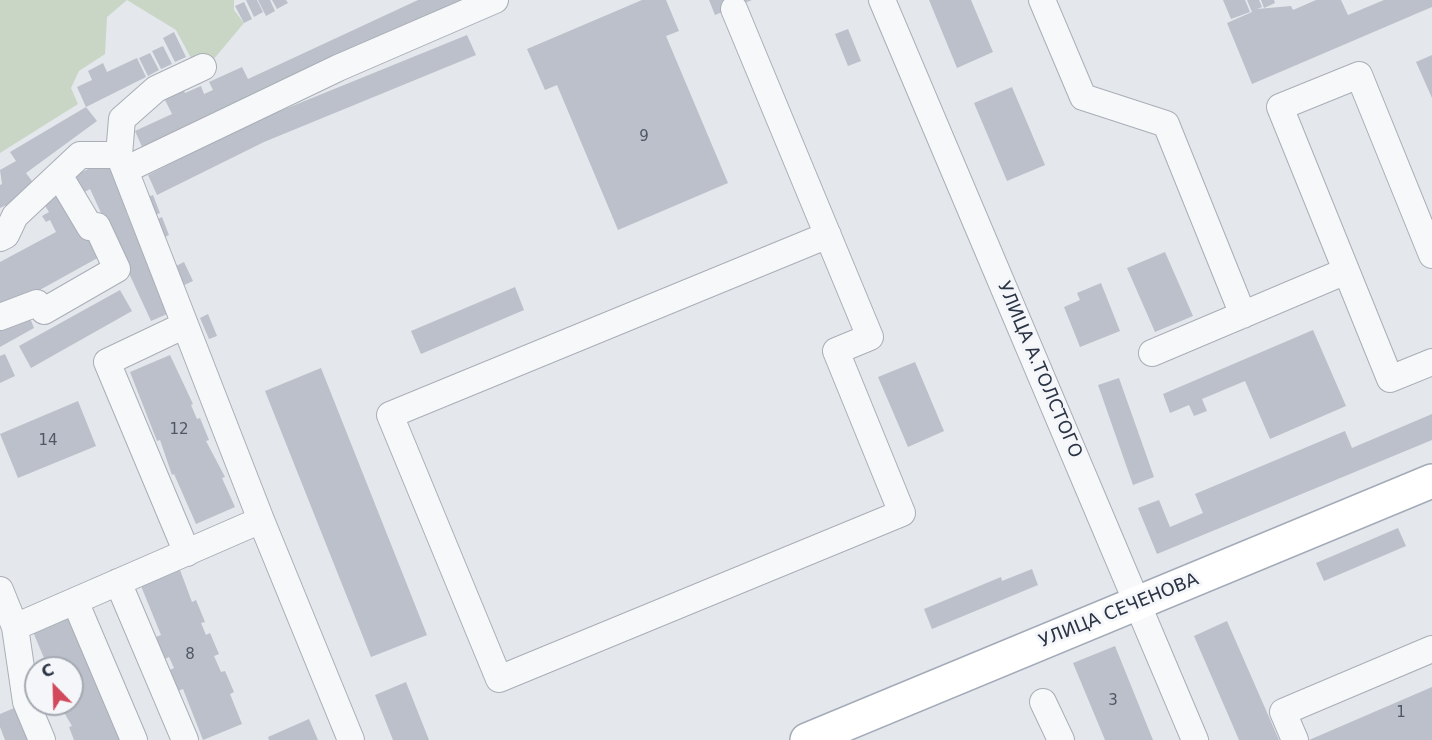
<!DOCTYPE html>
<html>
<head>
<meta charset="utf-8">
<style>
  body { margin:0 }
  #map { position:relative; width:1432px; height:740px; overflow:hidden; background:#e4e7ec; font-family:"DejaVu Sans",sans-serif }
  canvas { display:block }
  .north { position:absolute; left:24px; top:656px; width:60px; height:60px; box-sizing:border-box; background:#f4f6f9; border:2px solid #a4a8b1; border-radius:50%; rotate:337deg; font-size:16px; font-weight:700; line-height:24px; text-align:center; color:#2b3445 }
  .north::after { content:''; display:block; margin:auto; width:21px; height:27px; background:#d1495b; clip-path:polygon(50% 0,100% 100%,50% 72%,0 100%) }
</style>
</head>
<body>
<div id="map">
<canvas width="1432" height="740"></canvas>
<div class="north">С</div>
</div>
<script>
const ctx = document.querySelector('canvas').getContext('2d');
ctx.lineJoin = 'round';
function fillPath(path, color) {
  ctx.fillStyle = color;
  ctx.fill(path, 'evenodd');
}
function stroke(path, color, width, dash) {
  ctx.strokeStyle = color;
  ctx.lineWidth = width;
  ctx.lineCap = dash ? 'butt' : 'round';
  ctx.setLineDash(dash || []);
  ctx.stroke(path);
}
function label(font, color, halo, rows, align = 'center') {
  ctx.font = font + ' "DejaVu Sans",sans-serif';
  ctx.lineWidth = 6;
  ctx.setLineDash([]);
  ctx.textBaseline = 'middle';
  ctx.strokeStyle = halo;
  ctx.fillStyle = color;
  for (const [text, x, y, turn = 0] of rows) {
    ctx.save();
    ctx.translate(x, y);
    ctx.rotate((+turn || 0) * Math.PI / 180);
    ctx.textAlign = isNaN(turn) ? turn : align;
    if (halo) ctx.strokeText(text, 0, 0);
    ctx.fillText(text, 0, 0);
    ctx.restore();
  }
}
const green = new Path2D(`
  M0,0H234V10L244,23L213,60H192L176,30L127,0L107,17L105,54L79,71L71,88L78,104L0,153Z`);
const building = new Path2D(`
  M246,0H257L263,12L254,17Z
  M258,0H270L275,11L266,16Z
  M272,0H286L288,3L277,9Z
  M418,0H465L143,149L135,131L172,114L163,96L182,87L185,93L201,86L204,94L213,90L209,82L242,67L248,79Z
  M642,0H666L679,31L666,36L728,183L618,230L557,85L545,90L527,49Z
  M709,0H752L715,15Z
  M929,0H971L993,52L957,68Z
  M1223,0H1245L1250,12L1231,19Z
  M1247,0H1259L1262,7L1257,9L1291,6L1293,10L1316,0H1341L1348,15L1384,0H1432V7L1252,84L1227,23L1252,12Z
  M1261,0H1274L1275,3L1264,8Z
  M244,2L252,19L244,23L235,6Z
  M848,29L861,61L848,66L835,34Z
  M174,32L186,57L175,62L163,38Z
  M467,35L476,55L264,142L157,195L148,175L253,122Z
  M163,46L172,64L161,69L152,51Z
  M150,53L159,70L148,76L139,58Z
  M1432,55V98L1416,62Z
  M137,58L146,77L86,107L97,121L26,173L35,185L13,202L0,208V185L2,184L0,170L16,161L10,152L86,107L77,87L92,80L88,71L103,63L107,72Z
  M1012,87L1045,165L1007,181L974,103Z
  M108,160L130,210L126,212L172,312L151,321L90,189L81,194L73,176Z
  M58,192L86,240L92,236L103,255L0,312V262L56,232L50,220L46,222L42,216L49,212L42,201Z
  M153,195L160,213L152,216L144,198Z
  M162,217L169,235L161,239L154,221Z
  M1165,252L1193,316L1155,332L1127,268Z
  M184,262L193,281L180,287L172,268Z
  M1101,283L1120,331L1080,347L1064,307L1080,300L1077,293Z
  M515,287L524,310L421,354L411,331Z
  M120,290L132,311L31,368L19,346Z
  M28,313L34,328L0,347V325Z
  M208,314L217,336L209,339L200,318Z
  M1313,330L1346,406L1270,439L1245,381L1202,399L1207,411L1194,416L1189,405L1170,413L1163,394Z
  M5,354L15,376L0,383V356Z
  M170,355L193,404L191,405L197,419L200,418L209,440L206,441L225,477L222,478L235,507L196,524L174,474L172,475L160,440L157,441L130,372Z
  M915,362L944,431L908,447L878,377Z
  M321,368L427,635L371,657L265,391Z
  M1119,378L1154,477L1133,485L1098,385Z
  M78,401L96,446L18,478L0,434Z
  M1432,414V440L1157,554L1138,508L1159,500L1170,527L1203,513L1195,494L1345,431L1352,448Z
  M1398,528L1406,546L1324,581L1316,563Z
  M1032,569L1038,585L932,629L924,609L1001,577L1002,581Z
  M180,570L192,602L196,600L205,622L201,623L206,635L210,633L219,654L214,656L221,672L225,671L234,692L230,694L242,724L203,740L183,689L178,691L170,670L174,668L169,657L165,659L156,637L161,635L141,586Z
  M72,610L126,740H74L69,727L72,726L59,704H72V668H45L41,659L44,658L31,627Z
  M1227,621L1279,740H1239L1194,636Z
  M1115,646L1153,740H1105L1073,663Z
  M406,682L429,740H393L375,695Z
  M1432,687V740H1309Z
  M19,706L33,740H5L0,727V714Z
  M309,719L318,740H269L268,737Z`);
const minor = new Path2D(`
  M882,0L1195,740
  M1042,0L1083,97L1166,124L1243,315
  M734,9L870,337L836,351L902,513L499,679L390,415L828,235
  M119,155L122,119L156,89L203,67
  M125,170L338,68L495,0
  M0,238L6,235L15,216L80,155H119L261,520L351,740
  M1432,255L1359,75L1280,107L1390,379L1432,362
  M0,317L37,303L44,311L117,269L97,226L90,227L59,175
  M185,325L107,362L187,553
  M1152,353L1346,271
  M118,582L185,740
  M0,590L15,627L26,702L42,740
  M75,601L134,740
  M15,627L261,520
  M1043,702L1061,740
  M1295,740L1283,712L1432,649`);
const major = new Path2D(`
  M807,740L1432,481`);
const numberNames = [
  ["9",644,137],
  ["12",179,430],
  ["14",48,441],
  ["8",190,655],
  ["3",1113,701],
  ["1",1401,713]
];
const streetNames = [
  ["УЛИЦА А.ТОЛСТОГО",1039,370,67],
  ["УЛИЦА СЕЧЕНОВА",1119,611,-22]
];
fillPath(green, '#c9d6c5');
fillPath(building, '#bbc0ca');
stroke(minor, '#a9aeb7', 28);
stroke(major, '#a3abb8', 36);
stroke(minor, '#f7f8fa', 26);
stroke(major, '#fff', 33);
label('15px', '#4f5766', null, numberNames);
label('18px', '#2b3445', '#f4f6f9', streetNames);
</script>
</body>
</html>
